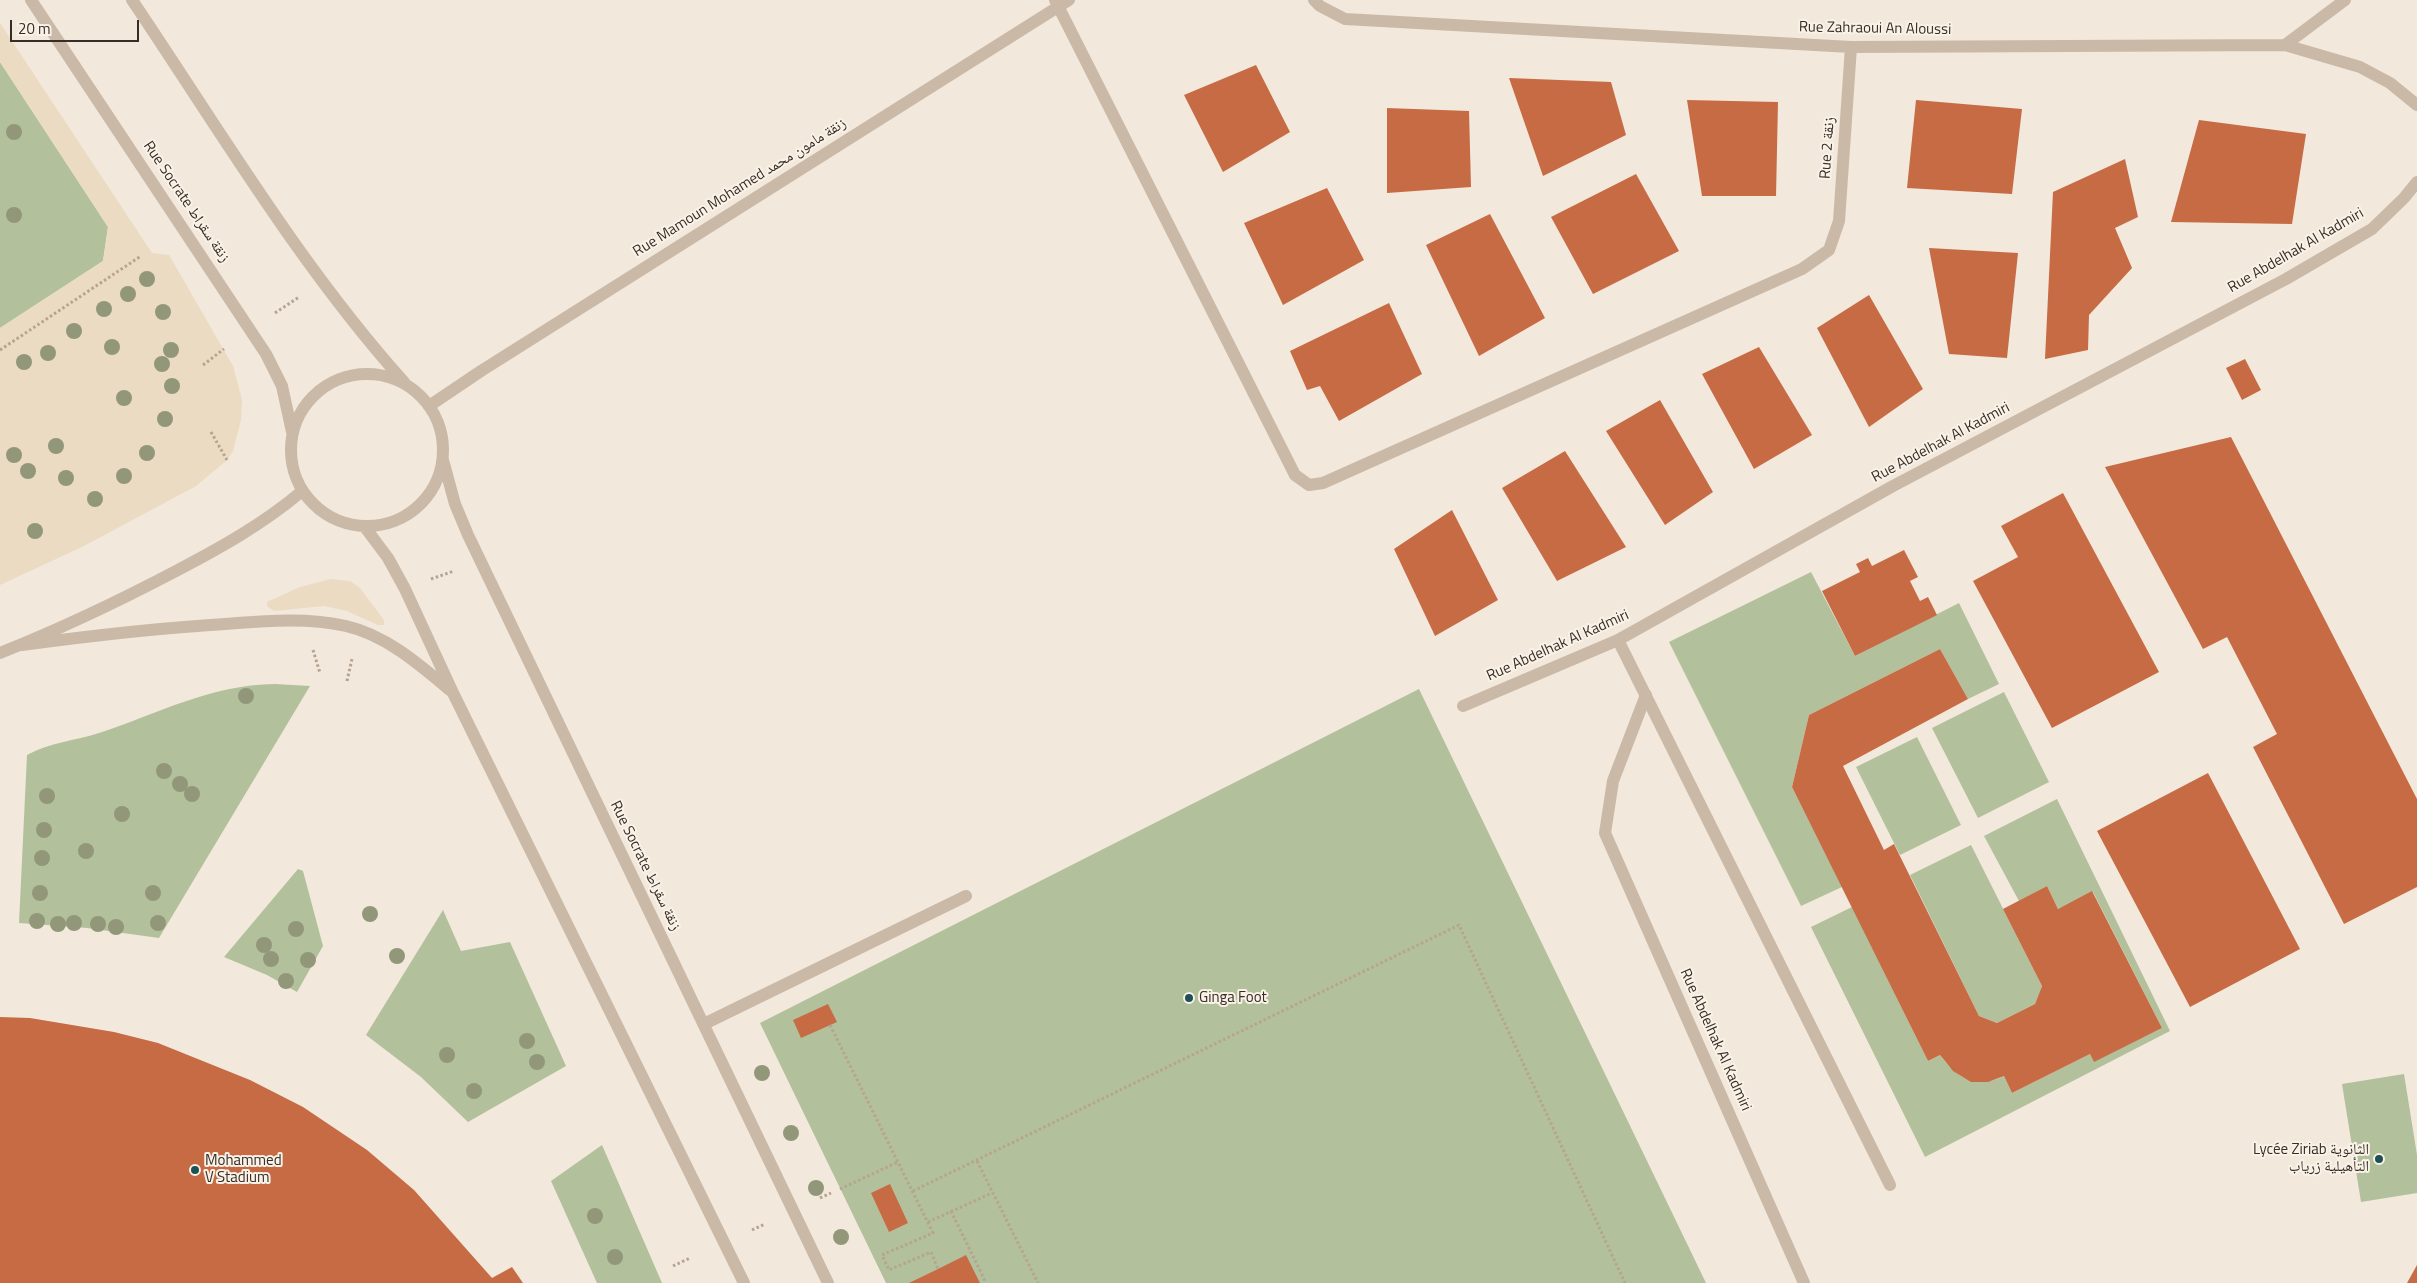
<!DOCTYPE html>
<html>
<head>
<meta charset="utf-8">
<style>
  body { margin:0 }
  #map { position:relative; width:2417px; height:1283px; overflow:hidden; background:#f2e8db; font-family:"Titillium Web",sans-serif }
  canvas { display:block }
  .scale { position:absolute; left:10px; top:20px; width:129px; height:22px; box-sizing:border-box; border:2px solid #362d27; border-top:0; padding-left:6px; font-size:15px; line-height:18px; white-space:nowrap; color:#362d27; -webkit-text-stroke:4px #faf2e7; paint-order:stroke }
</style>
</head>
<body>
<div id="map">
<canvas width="2417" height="1283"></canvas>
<div class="scale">20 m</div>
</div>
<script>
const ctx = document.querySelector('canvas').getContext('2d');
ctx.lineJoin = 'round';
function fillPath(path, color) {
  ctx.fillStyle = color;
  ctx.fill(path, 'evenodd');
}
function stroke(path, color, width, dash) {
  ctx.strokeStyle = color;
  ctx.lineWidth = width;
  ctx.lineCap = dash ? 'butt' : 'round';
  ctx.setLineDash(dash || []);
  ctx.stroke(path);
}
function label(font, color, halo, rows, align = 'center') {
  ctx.font = font + ' "Titillium Web","Noto Naskh Arabic",sans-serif';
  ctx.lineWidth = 4;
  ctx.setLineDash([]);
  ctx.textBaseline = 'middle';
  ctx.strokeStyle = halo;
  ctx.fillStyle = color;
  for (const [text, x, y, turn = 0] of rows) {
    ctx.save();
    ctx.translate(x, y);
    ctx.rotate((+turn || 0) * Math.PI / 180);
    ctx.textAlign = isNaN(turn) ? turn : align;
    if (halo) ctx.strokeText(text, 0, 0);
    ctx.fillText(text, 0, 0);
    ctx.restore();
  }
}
const green = new Path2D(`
  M0,62L108,227L103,261L0,328Z
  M1811,572L1855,656L1959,603L1999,684L1968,699L1940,649L1809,715L1792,787L1842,887L1801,906L1669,642Z
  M275,684L310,686L159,938L87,928L19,923L27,755C50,742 75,741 99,733C160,713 209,685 275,684Z
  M1419,689L1706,1283H886L760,1023Z
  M2004,692L2049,782L1978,818L1932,728Z
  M1917,737L1961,825L1900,855L1856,767Z
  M2057,799L2170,1031L1925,1157L1811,927L1852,907L1928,1061L1940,1055C1956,1078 1977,1089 2004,1076L2012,1093L2090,1054L2094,1061L2162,1028L2093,892L2058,909L2047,886L2019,901L1984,836Z
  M1971,845L2042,986L2035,1004L1997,1023L1979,1016L1910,875Z
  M298,869L303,871L323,946L297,992L267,975L224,957Z
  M443,910L461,951L510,942L566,1066L468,1122L421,1077L366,1035Z
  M2404,1074L2417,1155V1193L2361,1202L2342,1084Z
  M602,1145L662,1283H597L551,1181Z`);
const plaza = new Path2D(`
  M0,23L152,253L169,255L233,366L242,400L241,420L233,451L227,460L196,486L84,546L0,585V328L103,261L108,227L0,62Z
  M331,579L350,581L360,588L384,620V625H378L347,611L324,606L274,611L267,606V602L300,587Z`);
const building = new Path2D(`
  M1256,65L1290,132L1223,172L1184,95Z
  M1509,78L1611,82L1626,135L1543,176Z
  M1687,100L1778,102L1776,196H1702Z
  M1916,100L2022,109L2012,194L1907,188Z
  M1387,108L1469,111L1471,187L1387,193Z
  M2199,120L2306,134L2292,224L2171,222Z
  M2125,159L2138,217L2115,228L2132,268L2089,315L2088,350L2045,359L2053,192Z
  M1636,174L1679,251L1593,294L1551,217Z
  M1327,188L1364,260L1283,305L1244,223Z
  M1490,214L1545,318L1479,356L1426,245Z
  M1929,248L2018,253L2007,358L1949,354Z
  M1869,295L1923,389L1869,427L1817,328Z
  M1389,303L1422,374L1339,421L1320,386L1307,390L1290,351Z
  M1759,347L1812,435L1754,469L1702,374Z
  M2245,359L2261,390L2242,400L2226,368Z
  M1660,400L1713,492L1665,525L1606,431Z
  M2231,437L2417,799V887L2344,924L2253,747L2277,734L2227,637L2203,649L2105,467Z
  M1565,451L1626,547L1557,581L1502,488Z
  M2063,493L2159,672L2052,728L1973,581L2018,557L2001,526Z
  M1452,510L1498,600L1435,636L1394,549Z
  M1904,550L1918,577L1910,581L1920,601L1928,597L1937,615L1855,656L1822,591L1860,572L1856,564L1868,558L1872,566Z
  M1940,649L1968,699L1843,766L1884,850L1894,844L1979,1016L1997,1023L2035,1004L2042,986L2003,909L2047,886L2058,909L2092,891L2162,1028L2094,1062L2090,1054L2012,1093L2004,1076L1988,1082H1971L1953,1071L1940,1055L1928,1061L1792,787L1809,715Z
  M2208,773L2300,949L2190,1007L2097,831Z
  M828,1004L837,1022L801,1038L793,1020Z
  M0,1017L30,1018L114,1032L158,1043L250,1080L303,1107L367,1150L414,1190L492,1278L512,1267L523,1283H0Z
  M890,1184L908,1223L889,1232L871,1193Z
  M966,1255L980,1283H909L938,1269Z
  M2417,1265V1283H2407Z`);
const path = new Path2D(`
  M275,313L299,297
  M0,350L141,256
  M203,365L224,349
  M211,432L227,460
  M431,579L454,571
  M313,650L320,673
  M347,681L352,659
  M830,1025L933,1233L882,1255L889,1270L931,1252L938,1269
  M977,1161L1038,1283
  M840,1189L898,1162
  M913,1191L1459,925L1625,1283
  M820,1198L831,1193
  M951,1211L986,1283
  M928,1222L992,1193
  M752,1230L765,1224
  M673,1266L690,1258`);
const service = new Path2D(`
  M1618,640L1890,1185
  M704,1024L966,896`);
const minor = new Path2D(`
  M1055,0L1295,475L1309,485L1323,483L1802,269L1829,250L1839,221L1851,47
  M1314,0L1320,6L1345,19L1851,47L2285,45L2360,67L2390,83L2417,105
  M2285,45L2345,0
  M429,406L481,371L1069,0
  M1646,695L1613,781L1605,833L1804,1283
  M1463,706L1618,640L1893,486L2286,279L2372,229L2404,198L2417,182`);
const tertiary = new Path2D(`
  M31,0L266,354L282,386L292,432
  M132,0C219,129 300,266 404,382
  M291 450a76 76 0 1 1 152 0a76 76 0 1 1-152 0Z
  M443,460L455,504L468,535L828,1283
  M364,526L388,558L405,589L454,695L744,1283
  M22,645C89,636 157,628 225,624C264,621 306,617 346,626C386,635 420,665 451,691
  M0,653C60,629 119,601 176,571C220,548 263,524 301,492`);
const trees = [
  [14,132],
  [14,215],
  [147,279],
  [128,294],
  [104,309],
  [163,312],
  [74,331],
  [112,347],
  [171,350],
  [48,353],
  [24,362],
  [162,364],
  [172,386],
  [124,398],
  [165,419],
  [56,446],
  [147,453],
  [14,455],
  [28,471],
  [124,476],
  [66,478],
  [95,499],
  [35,531],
  [246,696],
  [164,771],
  [180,784],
  [192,794],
  [47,796],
  [122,814],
  [44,830],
  [86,851],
  [42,858],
  [40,893],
  [153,893],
  [370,914],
  [37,921],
  [74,923],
  [158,923],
  [58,924],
  [98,924],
  [116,927],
  [296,929],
  [264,945],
  [397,956],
  [271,959],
  [308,960],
  [286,981],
  [527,1041],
  [447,1055],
  [537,1062],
  [762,1073],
  [474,1091],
  [791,1133],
  [816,1188],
  [595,1216],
  [841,1237],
  [615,1257]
];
const markers = [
  [1189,998,5,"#1d5158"],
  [2379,1159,5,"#1d5158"],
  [195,1170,5,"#1d5158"]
];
const streetNames = [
  ["Rue Zahraoui An Aloussi",1875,29,1],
  ["Rue 2 زنقة",1828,148,-86],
  ["Rue Mamoun Mohamed زنقة مامون محمد",740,188,-32],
  ["Rue Socrate زنقة سقراط",186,202,56],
  ["Rue Abdelhak Al Kadmiri",2296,251,-30],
  ["Rue Abdelhak Al Kadmiri",1941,443,-28],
  ["Rue Abdelhak Al Kadmiri",1558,646,-24],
  ["Rue Socrate زنقة سقراط",645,866,64],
  ["Rue Abdelhak Al Kadmiri",1715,1040,66]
];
const poiNames = [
  ["Ginga Foot",1199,998],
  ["Lycée Ziriab الثانوية",2369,1150,"right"],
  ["التأهيلية زرياب",2369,1167,"right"],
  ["Mohammed",205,1161],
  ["V Stadium",205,1178]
];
fillPath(green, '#b2c19b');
fillPath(plaza, '#eadbc2');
fillPath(building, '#c76b44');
stroke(path, '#b6a391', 3, [2.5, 2.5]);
stroke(service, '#cab9a7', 12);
stroke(minor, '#cab9a7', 12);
stroke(tertiary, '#cab9a7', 12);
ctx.fillStyle = '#92977a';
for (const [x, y] of trees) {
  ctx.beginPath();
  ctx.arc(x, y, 8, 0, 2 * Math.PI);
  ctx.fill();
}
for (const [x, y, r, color] of markers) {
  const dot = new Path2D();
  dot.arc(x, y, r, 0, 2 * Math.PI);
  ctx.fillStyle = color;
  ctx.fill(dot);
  stroke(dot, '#faf2e7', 2);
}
label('15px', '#362d27', '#faf2e7', streetNames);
label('15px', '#362d27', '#faf2e7', poiNames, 'left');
</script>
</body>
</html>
